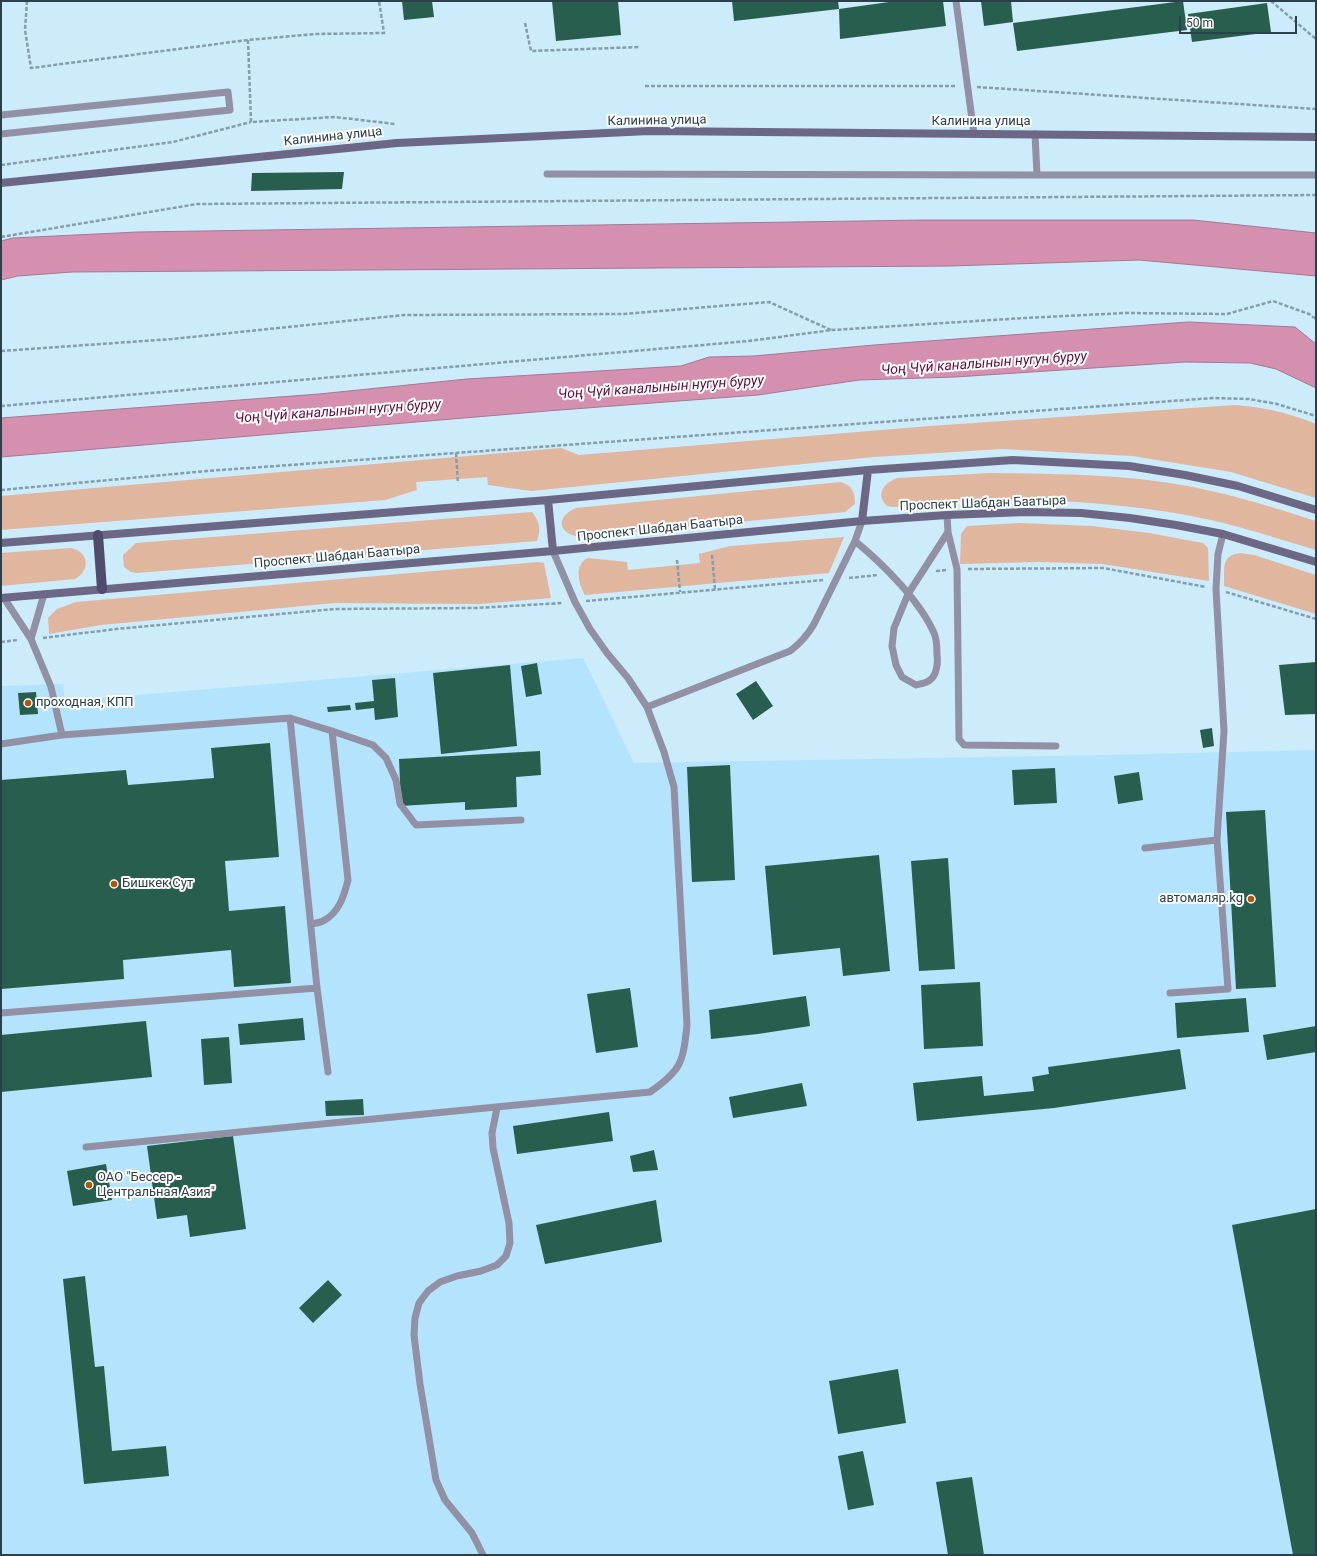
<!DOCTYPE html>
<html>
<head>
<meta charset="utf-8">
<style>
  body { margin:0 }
  #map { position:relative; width:1317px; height:1556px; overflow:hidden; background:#ccebfb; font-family:Roboto,sans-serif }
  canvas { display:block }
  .frame { position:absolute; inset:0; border:2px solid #2b404b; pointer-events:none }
  .scale { position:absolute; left:1179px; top:16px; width:118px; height:18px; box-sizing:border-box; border:2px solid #2b404b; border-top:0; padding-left:5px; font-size:12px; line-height:14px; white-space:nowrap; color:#2b404b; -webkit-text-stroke:3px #fff; paint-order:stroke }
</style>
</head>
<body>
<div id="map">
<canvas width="1317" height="1556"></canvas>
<div class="frame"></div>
<div class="scale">50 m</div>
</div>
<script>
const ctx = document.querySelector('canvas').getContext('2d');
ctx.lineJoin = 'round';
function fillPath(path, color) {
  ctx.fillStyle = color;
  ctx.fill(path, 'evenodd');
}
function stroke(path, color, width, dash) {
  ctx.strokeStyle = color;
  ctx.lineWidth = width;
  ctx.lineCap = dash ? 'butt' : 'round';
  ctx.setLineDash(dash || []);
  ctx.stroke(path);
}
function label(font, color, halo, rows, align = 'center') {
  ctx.font = font + ' Roboto,sans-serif';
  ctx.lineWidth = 4;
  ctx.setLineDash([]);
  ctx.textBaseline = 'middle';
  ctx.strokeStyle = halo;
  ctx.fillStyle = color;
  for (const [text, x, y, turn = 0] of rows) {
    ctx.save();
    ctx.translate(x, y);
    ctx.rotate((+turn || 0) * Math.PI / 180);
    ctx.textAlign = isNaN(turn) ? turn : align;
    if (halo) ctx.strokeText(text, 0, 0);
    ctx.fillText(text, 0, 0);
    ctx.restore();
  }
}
const built = new Path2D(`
  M583,658L634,763L1105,755L1316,750V1555H1V686L63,684L65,701Z`);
const green = new Path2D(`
  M1235,405C1267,408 1286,412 1316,424V498L1231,472L1132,456L1002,449L874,457L531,491L488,485L487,477L416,482L417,490L385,500L1,530V496L561,448L579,455L930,426Z
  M990,473C1061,474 1132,474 1202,489C1241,497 1278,509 1316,521V550C1276,538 1237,525 1196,517C1152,508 1107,504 1063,501C1007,498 949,503 893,507L887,506C875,494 884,483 897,478Z
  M841,482C853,486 855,493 855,504L845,512L579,537C558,533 555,517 576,508Z
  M532,512C540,522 541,529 537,541L137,573L131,572L124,567L123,555L136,543Z
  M1020,523L1092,526L1149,533L1203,543L1208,548L1209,581L1103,564L1039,562L960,564L961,534L967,526Z
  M844,537L829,573L585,595C579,584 573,565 588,558L627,562L628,570L700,563L699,554L730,546Z
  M71,548C89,552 91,570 75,579L1,586V553Z
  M1240,553L1254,555L1316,575V614L1224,586C1225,569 1220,556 1240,553Z
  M538,562L544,563L551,598L479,604L335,603L101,625L49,634L48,618L57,609L76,602Z`);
const water = new Path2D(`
  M924,220H1193L1316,233V276L1139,260L950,266L72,272L18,276L1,280V241L13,238L138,232Z
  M1189,322L1295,327L1316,344V388L1276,369L1250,363L1185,362L955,377L859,380L758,395L547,411L1,457V418L319,394L467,379L681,366L709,357L754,356L874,345Z`);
const building = new Path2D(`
  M402,1H432L434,17L404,20Z
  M552,1H618L621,35L556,41Z
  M732,1H838L839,9L734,21Z
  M896,1H943L946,26L840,39L839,9Z
  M981,1H1011L1013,22L984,26Z
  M1183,1L1187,30L1017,51L1013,23Z
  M1267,3L1271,32L1192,42L1188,14Z
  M344,172L342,189L251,191L252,173Z
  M1316,662V714L1285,715L1279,665Z
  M537,663L542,694L526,697L521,666Z
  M510,665L517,746L441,754L433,673Z
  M395,678L398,717L375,720L374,708L356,710L355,703L374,701L372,680Z
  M756,681L773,706L753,720L736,694Z
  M36,692L38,714L20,715L18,693Z
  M350,705L351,710L328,712L327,707Z
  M1212,728L1214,746L1203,748L1200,730Z
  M270,743L279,857L225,861L229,911L285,906L291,983L234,987L231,950L123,960L124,979L1,989V780L126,770L128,785L214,778L211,748Z
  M540,751L541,775L516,777L517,807L465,810V802L401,806L399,759Z
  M730,765L735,880L692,882L687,767Z
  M1055,768L1057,803L1014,805L1012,770Z
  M1139,772L1143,800L1118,804L1114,776Z
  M1265,810L1276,987L1236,989L1226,812Z
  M879,855L890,971L843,976L840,948L773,955L765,866Z
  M948,858L955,969L919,971L911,861Z
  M980,982L983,1046L924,1049L921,985Z
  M630,988L638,1047L596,1053L587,994Z
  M806,996L810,1026L758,1034L711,1039L709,1010Z
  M1246,998L1249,1032L1177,1038L1175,1003Z
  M303,1018L305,1040L240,1045L238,1024Z
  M146,1021L152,1077L1,1092V1035Z
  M1316,1026V1052L1267,1060L1263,1035Z
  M229,1037L232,1083L204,1085L201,1039Z
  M1180,1049L1186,1089L1054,1108L917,1121L913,1083L982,1076L984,1096L1034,1091L1032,1077L1049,1074L1048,1067Z
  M802,1083L807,1106L733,1118L729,1097Z
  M363,1099L364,1115L326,1116L325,1101Z
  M609,1112L613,1141L517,1154L513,1126Z
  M233,1136L246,1229L190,1237L187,1215L157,1219L147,1146Z
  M654,1150L658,1170L633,1172L630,1156Z
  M106,1164L112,1200L73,1206L67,1171Z
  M656,1200L662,1242L545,1264L536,1225Z
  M1316,1209V1555H1293L1232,1225Z
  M85,1276L95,1367L104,1366L112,1451L166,1446L169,1476L84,1484L63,1279Z
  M328,1280L342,1295L313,1323L299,1308Z
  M898,1369L906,1423L838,1434L829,1381Z
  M863,1451L874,1505L848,1510L838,1456Z
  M972,1477L984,1555H948L936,1482Z`);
const path = new Path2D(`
  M27,1L25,30L31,68L248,40L315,34L384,33L379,1
  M1271,1L1316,39
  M525,23L531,51L640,47
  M248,40L251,122L335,117L395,124
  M645,86H956
  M977,87L1316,109
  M1,165L173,142L251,122
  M1,237L197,204L1316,195
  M1,351L172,339L404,315L623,314L769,302L831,330
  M1,406L749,341L832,330L1025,318L1125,313L1227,314L1273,301L1309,314L1316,319
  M456,453L458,483
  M1,490L207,471L1213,398L1249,399L1277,404L1316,416
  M712,555L715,589
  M677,560L680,592
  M968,569L1103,568L1206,587
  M936,571L947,570
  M849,578L878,575
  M1226,592L1316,619
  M586,601L824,580
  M43,638L116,629L335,609L476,608L563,603
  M1,642L18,640`);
const lane = new Path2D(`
  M956,1L974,134
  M1,115L228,92L230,110L1,134
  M1035,134L1037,175H1316
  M547,174L1037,175
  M862,521L855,541C883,564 920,601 934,633C937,639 937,648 937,655C938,662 937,675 930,680C927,683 920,684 916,685L902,677L896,665L892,646L894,628L908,594L948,532L947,515
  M948,532L957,569L959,739L964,745L1056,746
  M553,551L575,602L590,629L607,653L628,678L647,707
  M4,598L31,639L51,687L62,735L290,718L332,731L373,745L386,758L396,780L400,804L416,825L521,820
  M31,639L44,594
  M290,718L317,988L328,1072
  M1,744L62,735
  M1145,848L1217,840
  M311,924C315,923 320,923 323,921C339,913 344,896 348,880L332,731
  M1170,993L1228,989L1217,840L1224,731L1216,589L1218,554L1223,534
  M1,1013L317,988
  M86,1147L650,1092C682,1070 683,1062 687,1025L674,787L664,752L647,707L790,651C801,643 807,636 814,624L855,541
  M483,1555L472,1533L445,1500L436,1480L420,1384L414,1335L415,1318L419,1303L428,1291L440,1282L457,1276L481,1271L497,1265L506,1256L510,1243L509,1223L493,1148L492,1133L497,1108`);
const secondary = new Path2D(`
  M1,183L397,143L649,131L1316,137
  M548,500L553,551
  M862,521L868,470
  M1,543L548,500L868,470L1013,460L1129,466L1185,475L1238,486L1316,510
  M1,598L553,551L862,521L947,515L1026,512L1081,513L1130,518L1176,525L1223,534L1316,562`);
const primary = new Path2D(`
  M98,535L102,589`);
const markers = [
  [28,703,4,"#b35507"],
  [114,884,4,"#b35507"],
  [1251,899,4,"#b35507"],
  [89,1185,4,"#b35507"]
];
const streetNames = [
  ["Калинина улица",657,121,-1],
  ["Калинина улица",981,122],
  ["Калинина улица",333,137,-6],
  ["Проспект Шабдан Баатыра",983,504,-2],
  ["Проспект Шабдан Баатыра",660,529,-6],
  ["Проспект Шабдан Баатыра",337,557,-5]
];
const poiNames = [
  ["проходная, КПП",36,703],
  ["Бишкек Сут",122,884],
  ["автомаляр.kg",1243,899,"right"],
  ["ОАО \"Бессер -",97,1178],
  ["Центральная Азия\"",97,1193]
];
const waterNames = [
  ["Чоң Чүй каналынын нугун буруу",984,364,-4],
  ["Чоң Чүй каналынын нугун буруу",661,388,-4],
  ["Чоң Чүй каналынын нугун буруу",338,412,-4]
];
fillPath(built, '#b4e4fd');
fillPath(green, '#e1b69f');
fillPath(water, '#d590b0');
stroke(water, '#a27892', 1);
fillPath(building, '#275e4d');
stroke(path, '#849eac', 2.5, [4, 2]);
stroke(lane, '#9290a4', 7);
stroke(secondary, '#6b6784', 8);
stroke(primary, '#4f4b6c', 10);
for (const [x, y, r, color] of markers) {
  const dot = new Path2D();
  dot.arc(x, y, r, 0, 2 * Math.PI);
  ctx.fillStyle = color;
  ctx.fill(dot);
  stroke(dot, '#fff', 1.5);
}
label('13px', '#2b404b', '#fff', streetNames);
label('13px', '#2b404b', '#fff', poiNames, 'left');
label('italic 14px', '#5e0c3d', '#fff', waterNames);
</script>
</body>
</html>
